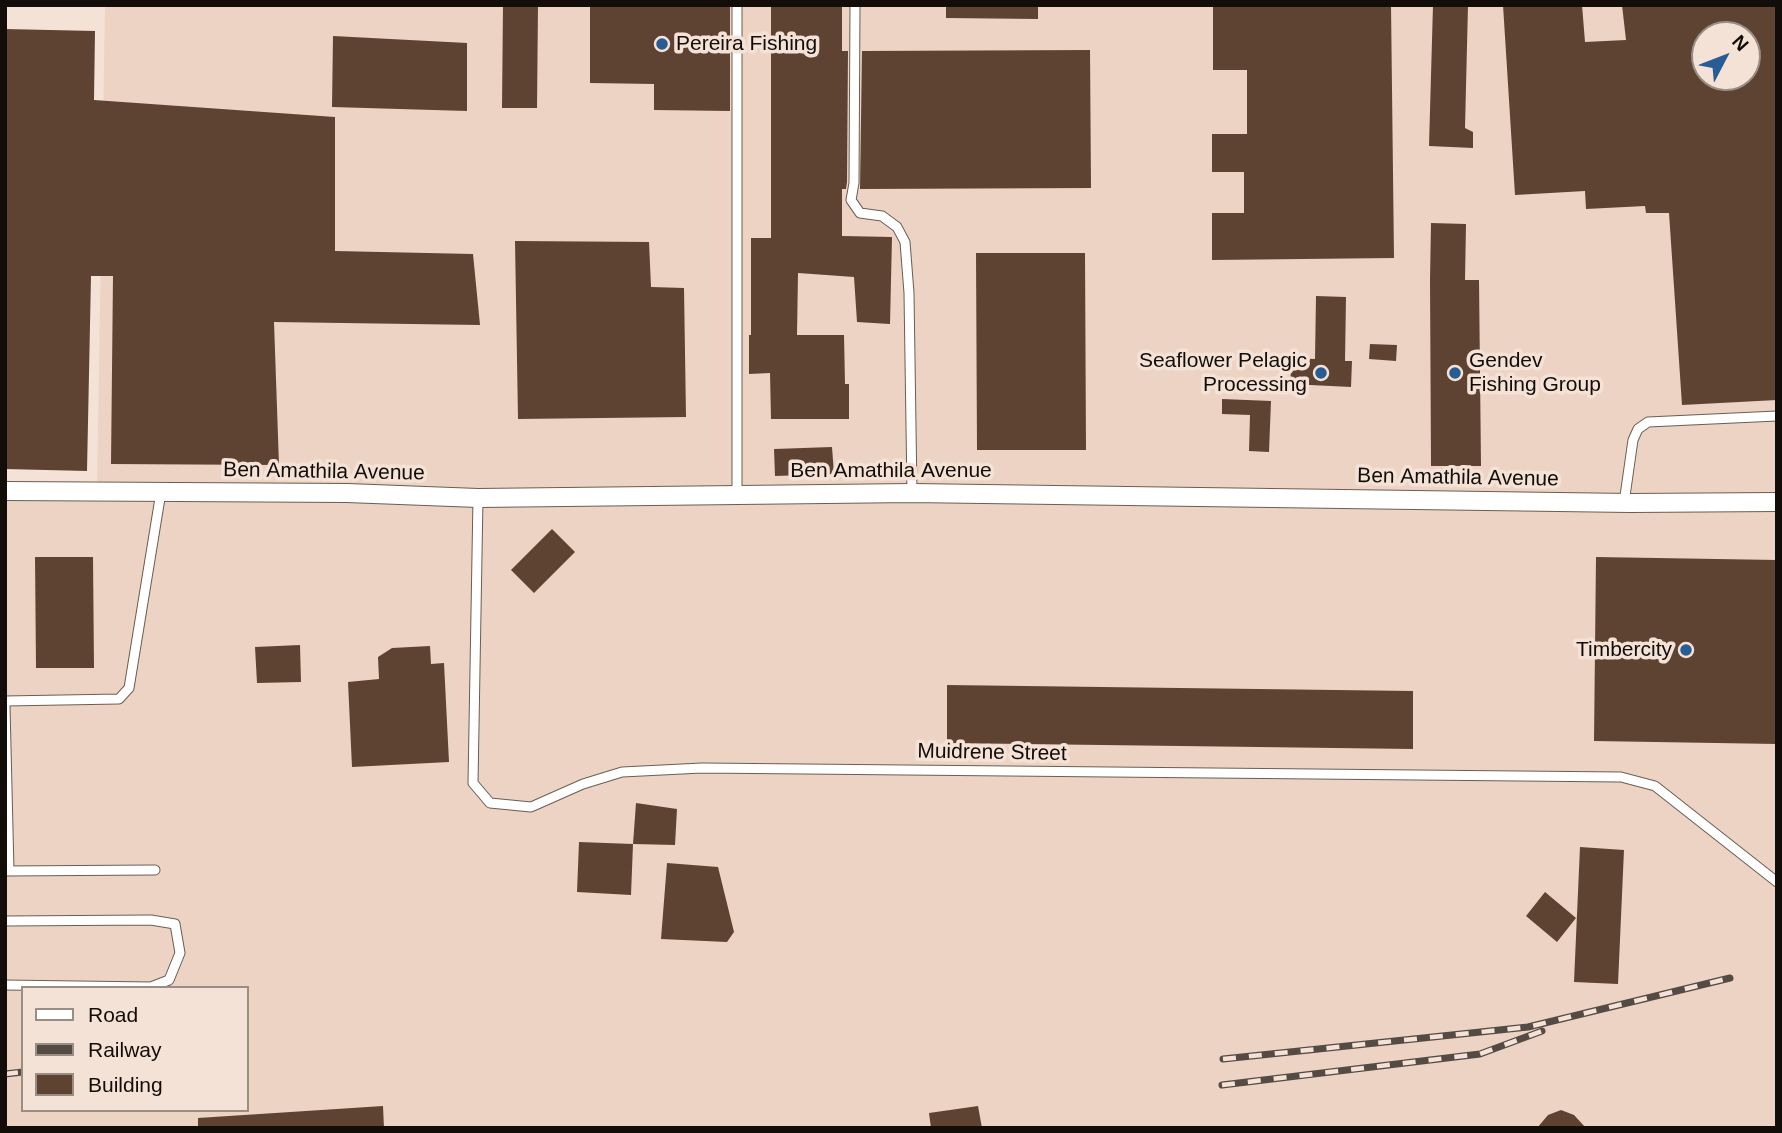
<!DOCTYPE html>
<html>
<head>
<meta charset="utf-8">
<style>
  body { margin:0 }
  #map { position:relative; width:1782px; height:1133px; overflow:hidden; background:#f4e2d6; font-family:Arial,sans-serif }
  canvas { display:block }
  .frame { position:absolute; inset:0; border:7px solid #130d09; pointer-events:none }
  .legend { position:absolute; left:21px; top:986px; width:228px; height:126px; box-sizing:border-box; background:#f4e2d6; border:2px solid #9a8d84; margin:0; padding:9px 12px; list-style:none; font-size:21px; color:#130d09 }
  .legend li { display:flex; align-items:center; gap:14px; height:35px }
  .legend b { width:35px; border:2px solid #9a8d84 }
  .north { position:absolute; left:1691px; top:21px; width:70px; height:70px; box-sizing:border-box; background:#f4e2d6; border:2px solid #9a8d84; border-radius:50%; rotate:48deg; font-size:19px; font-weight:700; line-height:28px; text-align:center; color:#130d09 }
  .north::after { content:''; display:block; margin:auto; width:24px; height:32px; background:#275c95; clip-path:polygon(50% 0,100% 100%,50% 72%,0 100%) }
</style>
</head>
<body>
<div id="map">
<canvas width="1782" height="1133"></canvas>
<div class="frame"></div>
<ul class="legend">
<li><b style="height:9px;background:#fff"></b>Road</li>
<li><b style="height:9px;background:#554b45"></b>Railway</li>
<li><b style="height:19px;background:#5f4332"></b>Building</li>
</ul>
<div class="north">N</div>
</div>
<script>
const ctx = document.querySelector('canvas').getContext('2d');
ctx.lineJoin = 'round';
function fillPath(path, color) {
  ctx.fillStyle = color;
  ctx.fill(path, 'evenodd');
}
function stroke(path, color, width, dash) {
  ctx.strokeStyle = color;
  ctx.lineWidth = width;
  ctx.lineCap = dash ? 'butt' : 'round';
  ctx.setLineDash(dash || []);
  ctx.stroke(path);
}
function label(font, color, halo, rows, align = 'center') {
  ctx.font = font + ' Arial,sans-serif';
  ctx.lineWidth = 7;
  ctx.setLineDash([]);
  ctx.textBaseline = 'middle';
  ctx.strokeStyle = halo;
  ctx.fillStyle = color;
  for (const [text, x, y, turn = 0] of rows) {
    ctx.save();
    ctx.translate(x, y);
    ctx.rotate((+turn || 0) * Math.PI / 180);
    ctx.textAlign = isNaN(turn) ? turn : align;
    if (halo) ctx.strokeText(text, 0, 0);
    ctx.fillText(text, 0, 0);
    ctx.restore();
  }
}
const built = new Path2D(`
  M105,5H1777V1128H5V498L97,491ZM1705,35H1747V77H1705ZM23,988H247V1110H23Z`);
const building = new Path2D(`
  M503,5H538L537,108H502Z
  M590,5H730V111L654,110V84L590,83Z
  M818,5H842V51H848L847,182L846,189H842V236L892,237L890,324L857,322L854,277L798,273L797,335H844L845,384H849V419H771L770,373L749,374V335H751V238H771V7H818Z
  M946,5H1038V19L946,18Z
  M1213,5H1391L1394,258L1212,260V213H1244V172H1212V134H1247V70H1213Z
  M1433,5H1468L1465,128L1473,132V148L1429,146Z
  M1503,5H1582L1585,42L1626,40L1622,5H1777V400L1682,405L1669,213H1646L1645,206L1586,209L1585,191L1515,195ZM1705,35H1747V77H1705Z
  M5,29L95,31L94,100L335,117V251L473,254L480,325L274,322L279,465L111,464L113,276H91L87,471L5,469Z
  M333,36L467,43V111L332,107Z
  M1090,50L1091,188L860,189L862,51Z
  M1431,223L1466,224L1465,280H1479L1481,466H1431L1430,280Z
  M515,241L649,242L651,287L684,288L686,417L518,419Z
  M976,253H1085L1086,450H977Z
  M1316,296L1346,297L1345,361H1352L1351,387L1290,384L1292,358L1315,359Z
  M1370,344L1397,345L1396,361L1369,359Z
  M1222,399L1271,401L1269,452L1249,451L1250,415L1222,414Z
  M832,447L834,474L775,476L774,449Z
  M552,529L575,552L534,593L511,570Z
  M35,557H93L94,668H36Z
  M1596,557L1777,560V744L1594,741Z
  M300,645L301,682L257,683L255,647Z
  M430,646L431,664L444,663L449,762L352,767L348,682L379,679L378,657L392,648Z
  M947,685L1413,691V749L947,743Z
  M636,803L677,809L675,845L633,844Z
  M579,842L633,844L631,895L577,892Z
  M1580,847L1624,850L1618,984L1574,982Z
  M667,863L718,867L734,932L727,942L661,939Z
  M1545,892L1576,918L1557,942L1526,916Z
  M383,1106L384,1128H198V1118Z
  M978,1106L982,1128H931L929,1113Z
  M1561,1110L1574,1115L1586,1128H1537L1548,1115Z`);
const service = new Path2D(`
  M737,5V495
  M855,5L854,183L851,200L860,213L882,216L897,227L905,242L909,293L912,493
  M478,498L473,783L490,803L531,807L583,784L622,772L702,768L1621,777L1655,786L1777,882
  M1624,503L1633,440L1638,429L1648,422L1777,416
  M5,701L119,699L129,688L161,492
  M5,706L9,871
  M5,871L155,870
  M5,921L151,920L175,924L180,953L169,980L151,987L5,985`);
const minor = new Path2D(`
  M5,491L347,493L478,498L912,493L1630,503L1777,502`);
const rail = new Path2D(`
  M1223,1059L1528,1027L1730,978
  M5,1074L23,1072
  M1222,1085L1480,1054L1542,1031`);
const markers = [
  [662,44,7,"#275c95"],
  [1321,373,7,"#275c95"],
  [1455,373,7,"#275c95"],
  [1686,650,7,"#275c95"]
];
const poiNames = [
  ["Pereira Fishing",676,44],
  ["Seaflower Pelagic",1307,361,"right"],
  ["Processing",1307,385,"right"],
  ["Gendev",1469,361],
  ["Fishing Group",1469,385],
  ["Timbercity",1672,650,"right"]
];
const streetNames = [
  ["Ben Amathila Avenue",891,471],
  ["Ben Amathila Avenue",324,472,1],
  ["Ben Amathila Avenue",1458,478,1],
  ["Muidrene Street",992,753,1]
];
fillPath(built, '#ecd3c3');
fillPath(building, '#5f4332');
stroke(service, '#6c5d53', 11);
stroke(minor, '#6c5d53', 20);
stroke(service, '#fff', 9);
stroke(minor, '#fff', 18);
stroke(rail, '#554b45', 7);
stroke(rail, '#f4e2d6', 4.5, [13]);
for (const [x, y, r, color] of markers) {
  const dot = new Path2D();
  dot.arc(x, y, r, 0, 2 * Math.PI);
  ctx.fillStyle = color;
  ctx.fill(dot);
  stroke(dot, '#f4e2d6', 2.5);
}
label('21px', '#130d09', '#f4e2d6', poiNames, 'left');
label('21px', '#130d09', '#f4e2d6', streetNames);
</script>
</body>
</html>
